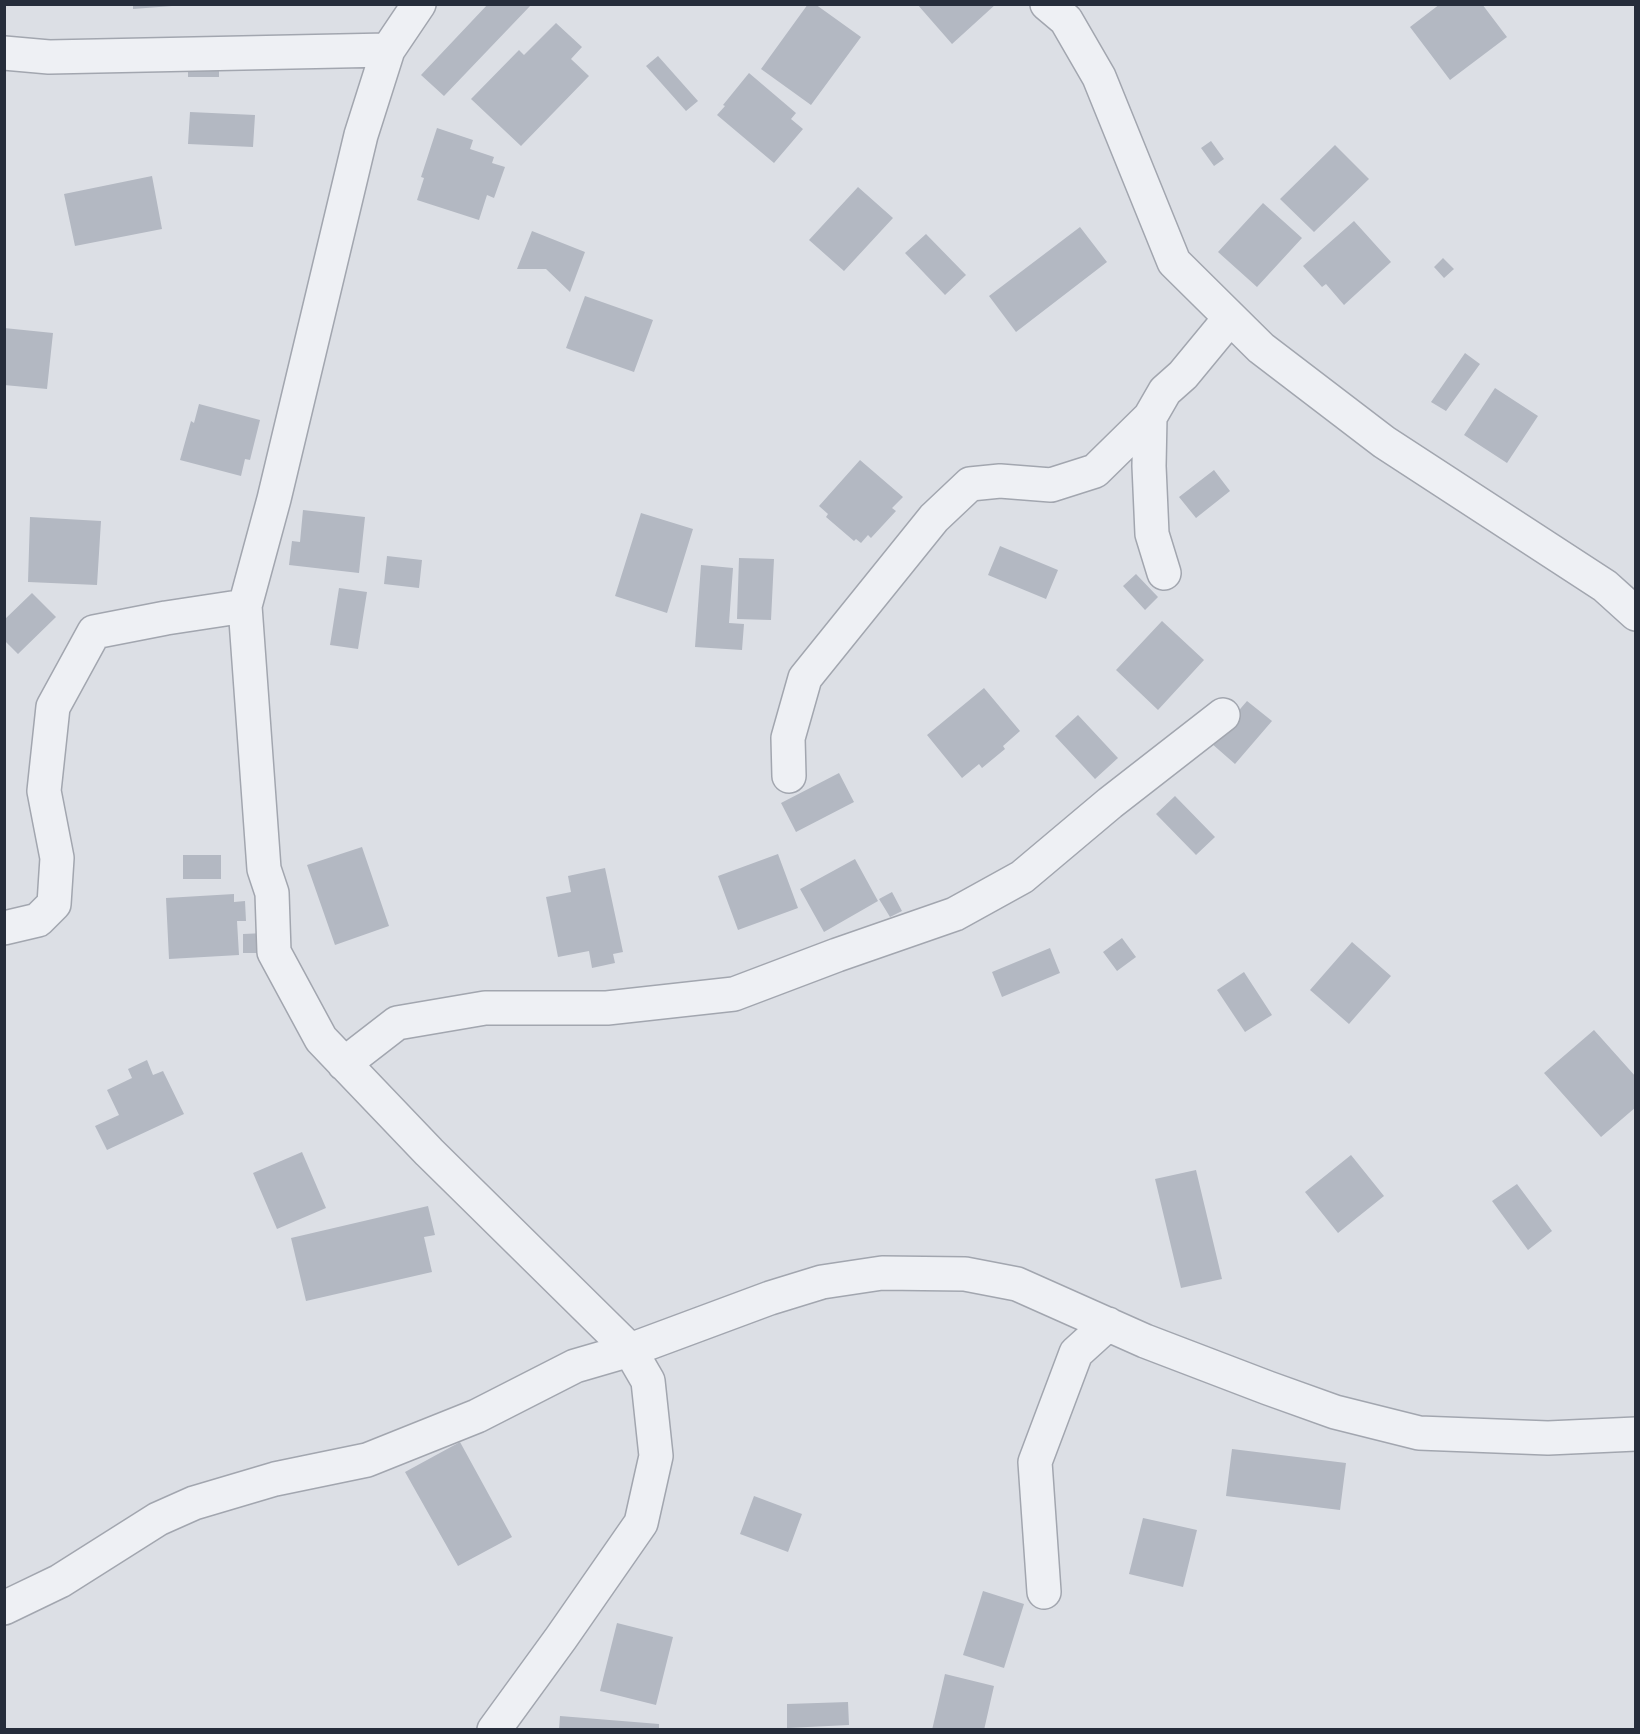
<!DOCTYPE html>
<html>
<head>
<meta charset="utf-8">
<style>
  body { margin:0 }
  #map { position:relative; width:1640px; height:1734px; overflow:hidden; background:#dcdfe5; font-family:"Roboto Condensed",sans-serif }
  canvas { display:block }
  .frame { position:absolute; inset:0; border:6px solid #262d3b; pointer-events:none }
</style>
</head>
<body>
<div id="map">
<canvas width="1640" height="1734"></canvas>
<div class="frame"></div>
</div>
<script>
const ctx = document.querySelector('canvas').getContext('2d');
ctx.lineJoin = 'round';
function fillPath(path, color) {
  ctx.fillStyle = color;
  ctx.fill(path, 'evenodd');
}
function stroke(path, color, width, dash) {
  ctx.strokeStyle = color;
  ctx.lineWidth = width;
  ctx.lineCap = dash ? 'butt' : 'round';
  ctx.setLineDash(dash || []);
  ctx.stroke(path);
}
const building = new Path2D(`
  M133,4H172V6L133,9Z
  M488,4H532L444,96L421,75Z
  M808,4H815L861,37L811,105L761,69Z
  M917,4H996L952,44Z
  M1440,4H1482L1507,37L1450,80L1410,27Z
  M556,23L582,47L571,59L589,76L521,146L471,99L519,50L524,55Z
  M658,56L698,101L686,111L646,66Z
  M188,58L219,59V77H188Z
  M749,73L796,113L791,119L803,129L774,163L717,115L725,106L723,105Z
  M190,112L255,115L253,147L188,144Z
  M437,128L473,140L470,149L494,157L492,163L505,167L494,198L487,195L479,220L417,200L424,178L421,177Z
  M1211,141L1224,159L1214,166L1201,148Z
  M1335,145L1369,179L1314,232L1280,199Z
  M152,176L162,229L75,246L64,194Z
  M858,187L893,218L844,271L809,240Z
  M1263,203L1302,238L1257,287L1218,252Z
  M1354,221L1391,262L1344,305L1326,284L1322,287L1303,266Z
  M1080,227L1107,262L1016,332L989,296Z
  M532,231L585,252L570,292L546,269H517Z
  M926,234L966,275L945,295L905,253Z
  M1443,258L1454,269L1444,278L1434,267Z
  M585,296L653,320L634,372L566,348Z
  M4,328L53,333L47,389L4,385Z
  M1465,353L1480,364L1446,411L1431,402Z
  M1495,388L1538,416L1507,463L1464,435Z
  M199,404L260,420L250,460L245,459L241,476L180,460L191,421L194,423Z
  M860,460L903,497L892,508L896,511L871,538L868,535L861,543L856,539L854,541L826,517L828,514L819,506Z
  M1214,470L1230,491L1196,518L1179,497Z
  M303,510L365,517L359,573L289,565L292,541L300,542Z
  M641,513L693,529L667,613L615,596Z
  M30,517L101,521L97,585L28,582Z
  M1000,546L1058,570L1046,599L988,575Z
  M387,556L422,560L419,588L384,584Z
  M739,558L774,559L771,620L737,619Z
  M701,565L733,568L729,623L744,624L742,650L695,647Z
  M1136,574L1158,597L1145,610L1123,586Z
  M339,588L367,592L358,649L330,645Z
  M32,593L56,617L18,654L4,640V620Z
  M1162,621L1204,660L1158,710L1116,670Z
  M984,688L1020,731L1003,746L1005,749L982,768L979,764L962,778L927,735Z
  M1247,701L1272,721L1235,764L1211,743Z
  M1078,715L1118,758L1095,779L1055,736Z
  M839,773L854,802L796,832L781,803Z
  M1175,796L1215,837L1196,855L1156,814Z
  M362,847L389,926L335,945L307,865Z
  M778,854L798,908L738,930L718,876Z
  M183,855H221V879H183Z
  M855,859L878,901L824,932L800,889Z
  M605,868L623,952L613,954L615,963L592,968L589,951L558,957L546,897L571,892L568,876Z
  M892,892L902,911L890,917L879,899Z
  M234,894V902L245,901L246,921H237L239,955L169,959L166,898Z
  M265,933V953H243V934Z
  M1122,938L1136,957L1117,971L1103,952Z
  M1352,942L1391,976L1349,1024L1310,990Z
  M1050,948L1060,973L1002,997L992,972Z
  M1244,972L1272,1015L1245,1032L1217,990Z
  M1594,1030L1636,1077V1107L1601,1137L1544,1073Z
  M147,1060L153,1075L163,1071L184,1114L107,1150L95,1126L119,1115L107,1090L132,1078L128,1069Z
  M302,1152L326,1208L277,1229L253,1173Z
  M1351,1155L1384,1196L1338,1233L1305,1192Z
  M1196,1170L1222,1279L1181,1288L1155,1179Z
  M1517,1184L1552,1231L1528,1250L1492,1201Z
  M428,1206L435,1235L424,1237L432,1272L306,1301L291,1238Z
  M460,1442L512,1537L458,1566L405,1472Z
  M1232,1449L1346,1463L1340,1510L1226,1496Z
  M754,1496L802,1514L788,1552L740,1534Z
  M1143,1518L1197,1530L1183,1587L1129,1574Z
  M983,1591L1024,1604L1004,1668L963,1655Z
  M617,1623L673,1637L656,1705L600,1691Z
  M945,1674L994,1686L984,1730H932Z
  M848,1702L849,1725L787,1728V1704Z
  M560,1716L659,1724V1730H559Z`);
const minor = new Path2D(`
  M419,4L388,50L361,135L274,499L245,606L264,869L272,893L274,952L321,1039L429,1152L630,1350L648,1381L656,1456L641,1523L561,1638L494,1730
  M1047,4L1066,20L1099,77L1174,262L1261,348L1384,442L1605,586L1636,614
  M4,53L49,57L388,50
  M1164,573L1152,534L1149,466L1150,417L1165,391L1183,375L1230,318
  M789,776L788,738L805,678L934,518L970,484L1000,481L1051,485L1095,471L1150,417
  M4,928L38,920L54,904L57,858L44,791L53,707L94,632L166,618L245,606
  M344,1064L397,1023L485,1008H607L734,994L837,955L955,914L1022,877L1110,803L1223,715
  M1044,1592L1035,1462L1076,1353L1108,1324
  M4,1608L60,1581L158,1519L194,1503L275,1479L367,1460L477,1416L575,1366L630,1350L770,1298L822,1282L882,1273L965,1274L1017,1284L1145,1341L1268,1388L1335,1412L1419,1433L1548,1438L1636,1434`);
fillPath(building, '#b3b8c2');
stroke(minor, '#a2a6af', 36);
stroke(minor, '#eef0f4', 33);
</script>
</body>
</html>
